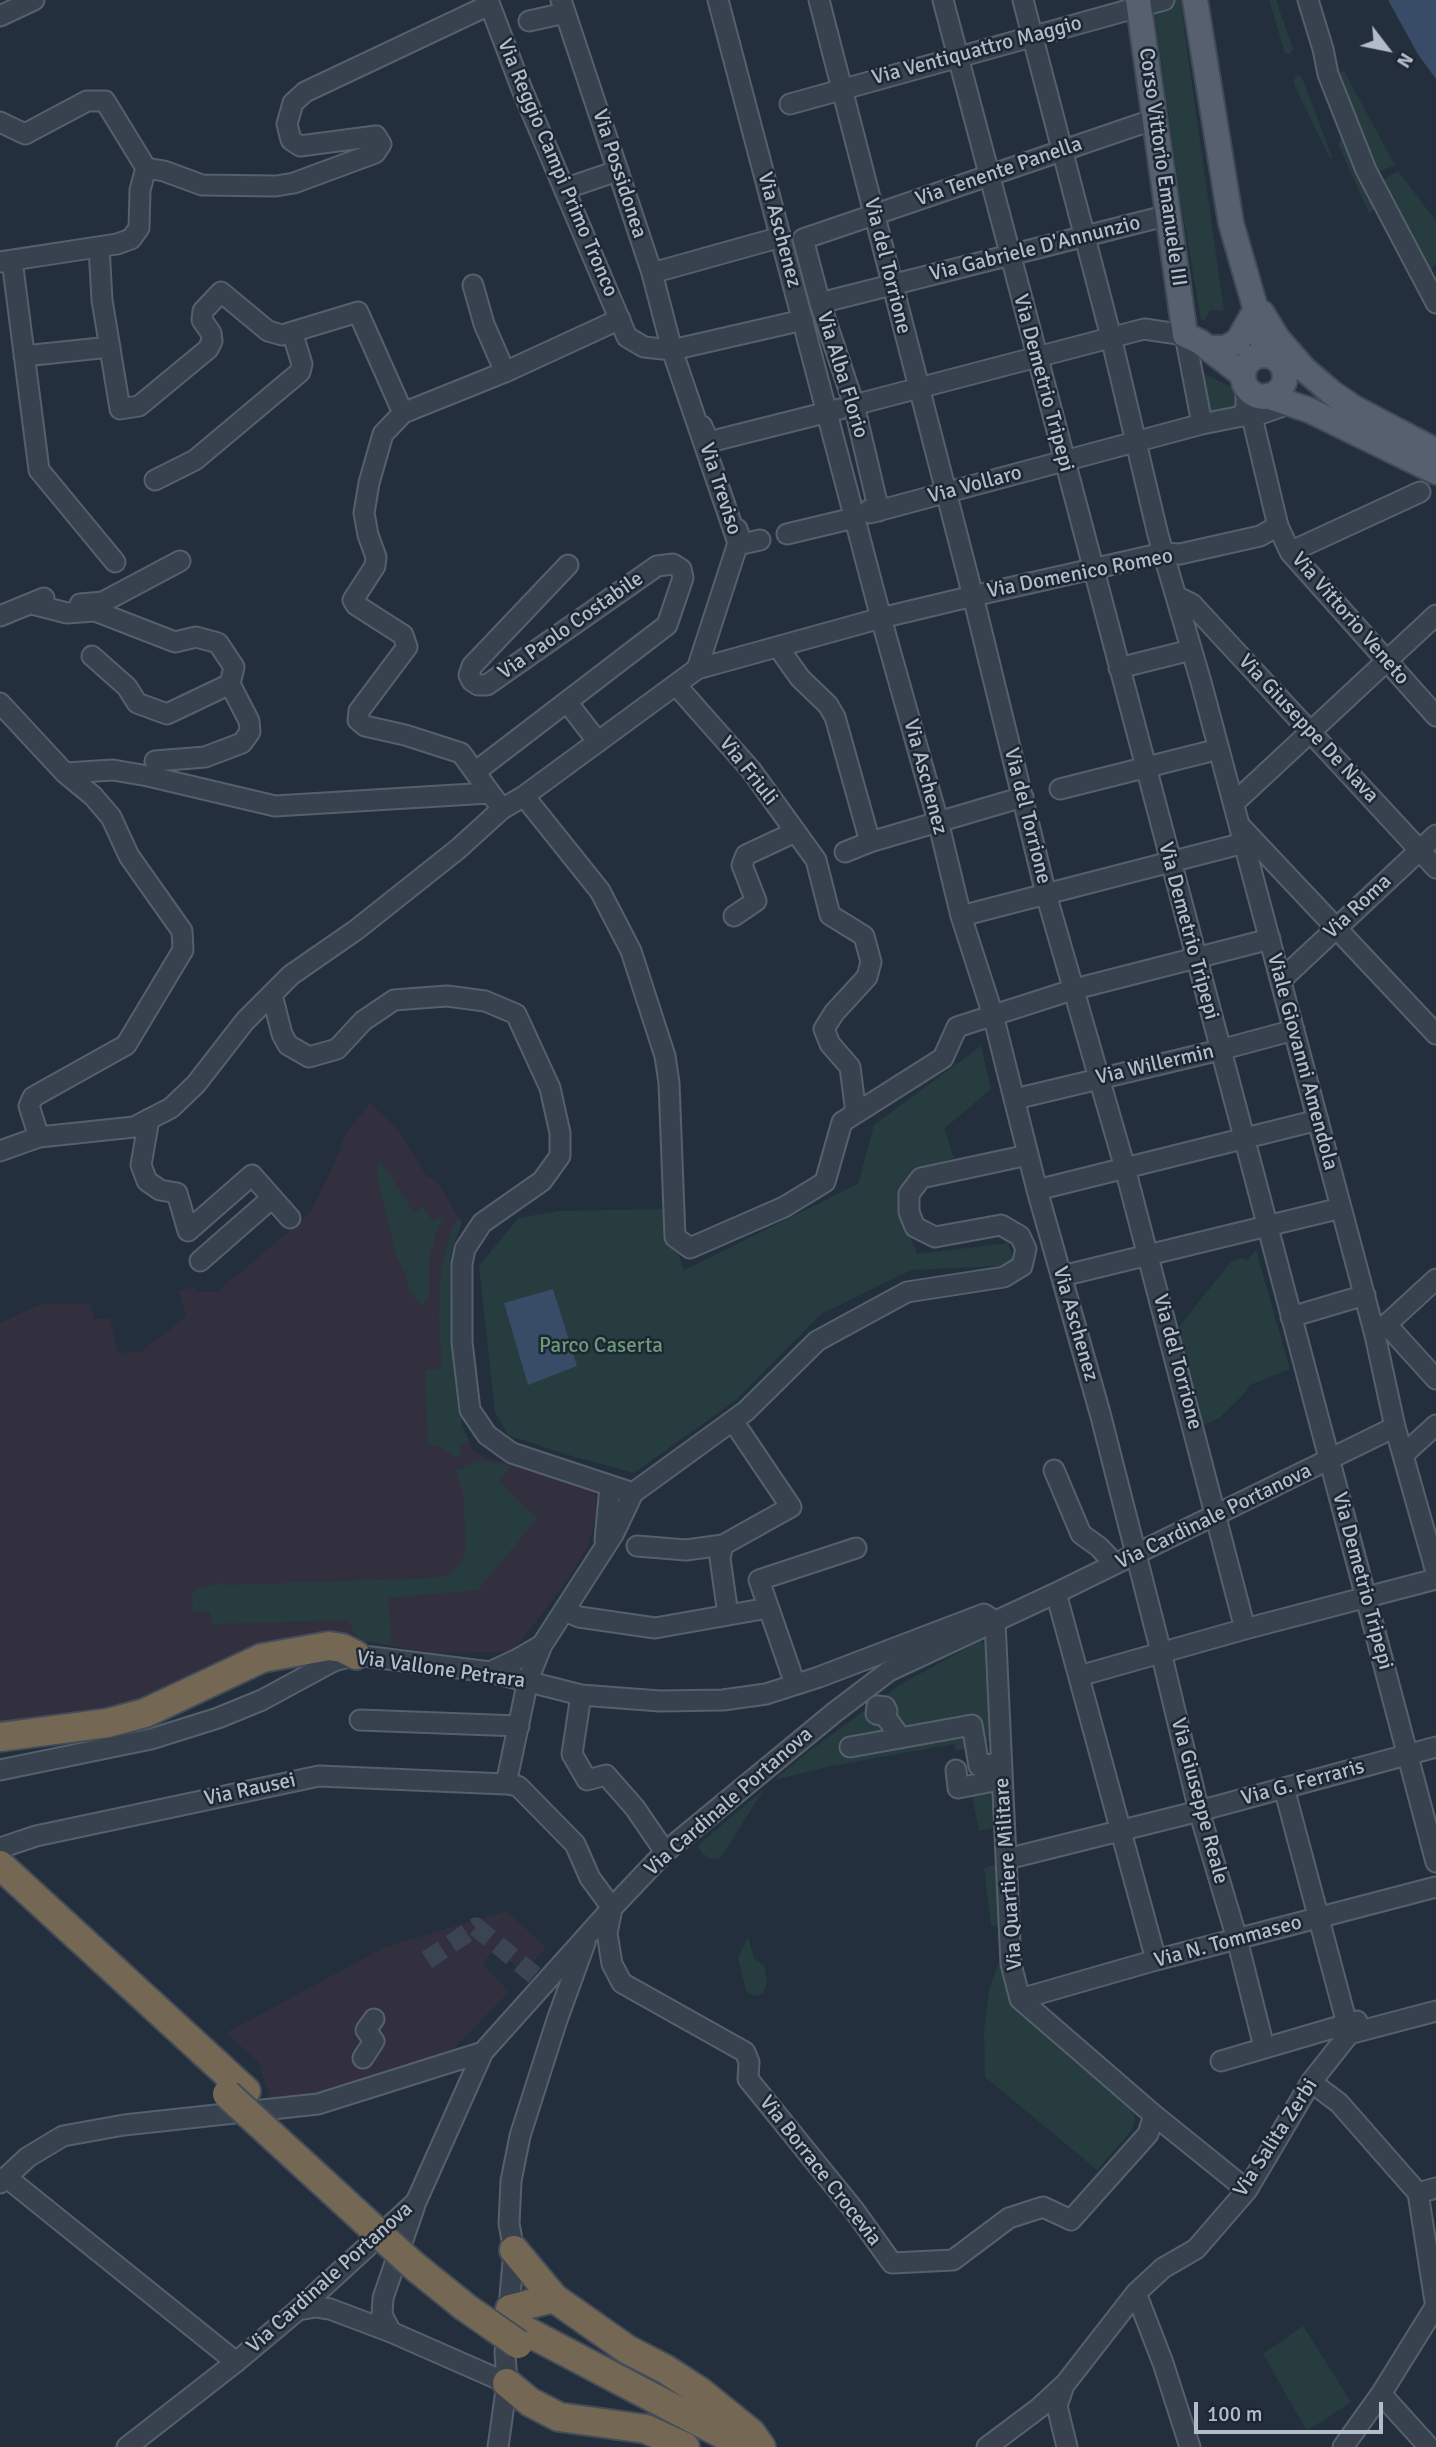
<!DOCTYPE html>
<style>
body{margin:0}
#map{position:relative;width:1436px;height:2447px;overflow:hidden;background:#242f3e;font-family:Signika,sans-serif}
canvas{display:block}
.north{position:absolute;left:1352px;top:14px;width:70px;height:70px;-webkit-text-stroke:5px #1d2633;paint-order:stroke;rotate:122deg;font-size:19px;font-weight:700;line-height:28px;text-align:center;color:#b4bcc9}
.north::after{content:'';display:block;margin:auto;width:24px;height:32px;background:#b4bcc9;clip-path:polygon(50% 0,100% 100%,50% 72%,0 100%)}
.scale{position:absolute;left:1194px;top:2402px;width:189px;height:32px;box-sizing:border-box;border:4px solid #b4bcc9;border-top:0;padding-left:9px;font-size:21px;line-height:24px;white-space:nowrap;color:#b4bcc9;-webkit-text-stroke:5px #1d2633;paint-order:stroke}
</style>
<div id="map">
<canvas width="1436" height="2447"></canvas>
<div class="north">N</div>
<div class="scale">100 m</div>
</div>
<script>
const ctx = document.querySelector('canvas').getContext('2d');
ctx.lineJoin = 'round';
function fillPath(path, color) { ctx.fillStyle = color; ctx.fill(path, 'evenodd'); }
const toPath = rows => new Path2D(rows.map(r => 'M' + r).join(''));
function strokePath(path, color, width, dash) { ctx.strokeStyle = color; ctx.lineWidth = width; ctx.lineCap = dash ? 'butt' : 'round'; ctx.setLineDash(dash || []); ctx.stroke(path); }
function label(font, color, halo, rows, align = 'center') {
  ctx.font = font + ' Signika,sans-serif'; ctx.lineWidth = 5; ctx.setLineDash([]); ctx.textBaseline = 'middle'; ctx.strokeStyle = halo; ctx.fillStyle = color; for (const [text, x, y, turn = 0] of rows) {
    ctx.save(); ctx.translate(x, y); ctx.rotate((+turn || 0) * Math.PI / 180); ctx.textAlign = isNaN(turn) ? turn : align; if (halo) ctx.strokeText(text, 0, 0); ctx.fillText(text, 0, 0); ctx.restore();
  }
}
const medical = toPath([
 [370,1103,399,1131,427,1177,435,1179,462,1222,451,1252,450,1278,456,1371,462,1426,473,1451,489,1459,534,1469,592,1489,596,1497,595,1519,588,1546,562,1587,513,1652,435,1653,323,1635,145,1707,0,1729,0,1323,41,1304,91,1304,94,1319,110,1318,117,1353,141,1352,187,1316,178,1291,195,1287,197,1292,217,1292,310,1213,336,1160,345,1135],
 [506,1911,546,1947,524,1973,494,1948,483,1964,509,1992,443,2059,303,2102,270,2098,258,2061,226,2033,385,1947]
]);
const green = toPath([
 [1153,0,1180,0,1224,311,1210,310,1205,320,1201,320,1180,196],
 [1269,0,1276,0,1293,49,1290,54,1285,53],
 [1344,71,1395,165,1374,174,1333,76],
 [1297,75,1302,78,1332,156,1330,159,1293,82],
 [1345,133,1356,172,1362,184,1366,183,1377,204,1370,215,1338,144],
 [1398,171,1436,221,1436,264,1429,271,1378,183],
 [1204,374,1236,389,1239,409,1210,413],
 [981,1046,991,1089,944,1129,954,1158,914,1171,897,1202,917,1254,1008,1243,1013,1259,999,1266,911,1270,821,1314,735,1401,634,1473,561,1453,508,1435,495,1412,479,1266,518,1218,559,1211,663,1209,684,1270,858,1184,874,1125],
 [381,1162,414,1213,423,1206,433,1222,446,1215,438,1227,429,1258,429,1299,421,1306,409,1291,406,1275,397,1258,377,1175,376,1168],
 [458,1219,462,1222,451,1252,450,1278,456,1371,462,1426,469,1440,466,1444,459,1444,460,1457,454,1457,442,1447,428,1444,425,1371,442,1369,439,1315,441,1270,452,1228],
 [1256,1250,1290,1369,1250,1385,1243,1395,1219,1418,1200,1427,1174,1333,1231,1262,1239,1258,1248,1260],
 [483,1461,511,1466,499,1482,537,1518,478,1590,388,1598,392,1645,358,1640,348,1620,212,1624,210,1611,193,1612,192,1595,196,1589,225,1582,227,1585,435,1578,447,1576,456,1568,463,1558,466,1544,463,1491,455,1469,464,1469,465,1466],
 [980,1641,987,1645,993,1741,956,1751,954,1744,832,1766,774,1780,809,1751,901,1684],
 [994,1785,997,1827,979,1831,971,1790],
 [764,1789,722,1856,716,1859,709,1858,702,1853,698,1846,703,1841],
 [998,1864,1001,1925,991,1926,984,1868],
 [748,1937,754,1959,764,1965,767,1982,763,1994,754,1996,746,1991,738,1958],
 [998,1965,1007,1965,1014,2007,1133,2112,1135,2120,1132,2130,1097,2170,985,2077,984,2030,989,1990],
 [1303,2326,1351,2402,1307,2431,1263,2354]
]);
const water = toPath([
 [1388,0,1436,0,1436,79,1419,56],
 [553,1289,577,1366,528,1385,504,1303]
]);
const minorTunnel = toPath([
 [427,1960,476,1927,545,1984]
]);
const minor = toPath([
 [488,0,521,87,627,337,644,347,672,350,803,320],
 [561,0,652,273,672,350,738,543,697,669],
 [718,0,881,618,938,821,961,916,993,1015,1037,1190,1100,1413,1161,1652,1199,1811,1237,1939,1264,2047],
 [819,0,973,596,1046,894,1125,1168,1245,1629],
 [943,0,1436,1862],
 [1023,0,1111,337,1158,535,1201,682,1375,1335,1395,1427,1436,1572],
 [1308,0,1323,49,1328,74,1366,170,1436,303],
 [0,16,34,0],
 [529,21,565,13],
 [790,104,1164,0],
 [0,122,25,134,87,101,105,101,146,168,140,190,139,228,131,239,117,244,0,262],
 [146,168,164,171,202,185,276,186,294,183,375,153,381,144,376,136,300,146,291,140,287,124,293,103,305,92,489,5],
 [564,189,617,171],
 [99,247,102,300,120,409,139,406,208,349,212,341,211,333,202,320,203,311,221,292,268,331,282,335,358,312,403,413],
 [12,260,39,470,115,562],
 [652,273,781,237],
 [473,285,484,324,505,372],
 [820,303,1169,215],
 [24,356,110,347],
 [854,405,1144,329,1185,335,1202,424],
 [1258,409,1252,417,1278,526,1290,552,1436,716],
 [1242,416,1246,407,1246,387],
 [702,426,709,442,840,409],
 [155,480,195,460,300,372,302,364,292,332],
 [869,510,870,513,1202,424,1242,416,1252,417,1289,404],
 [879,511,854,405,820,303,803,239,1155,119],
 [737,529,742,544,760,540],
 [787,534,854,518],
 [1290,552,1420,492],
 [1176,596,1192,604,1436,868],
 [32,604,67,613,95,611,175,642,196,637,218,643,234,667,230,684,167,714,137,703,127,687,92,656],
 [80,604,103,602,180,561],
 [0,616,44,598],
 [778,647,800,678,828,705,835,717,870,842],
 [1119,668,1191,650],
 [676,685,751,770,816,860,830,915,864,936,871,962,867,977,834,1013,824,1029,830,1044,850,1067,856,1113],
 [567,702,598,742],
 [0,703,65,773,93,796,111,817,129,856,182,931,183,950,126,1045,33,1097,29,1106,39,1137],
 [155,761,205,757,242,743,250,732,249,721,230,684],
 [475,772,667,625,683,578,681,569,673,564,657,566,487,685,478,685,472,681,469,675,472,666,568,565],
 [65,773,113,770,148,776,275,806,489,793],
 [1060,789,1219,749],
 [524,796,600,891,631,951,665,1056,669,1083,675,1237,690,1248,784,1207,825,1182,842,1122,943,1058,957,1027,1075,989,1270,939],
 [1234,803,1436,615],
 [502,809,461,753,405,735,365,726,358,720,359,711,407,647,403,635,356,605,353,600,375,566,376,557,368,535,364,513,369,483,383,434,403,413,505,372,620,319],
 [1242,828,1436,1034],
 [845,852,870,842,1023,797],
 [734,916,756,901,742,865,746,855,795,832],
 [961,916,1244,843],
 [1281,980,1436,835],
 [272,995,282,1034,288,1045,309,1057,337,1049,363,1021,394,1000,447,996,485,1001,516,1014,550,1088,560,1133,560,1156,542,1181,482,1223,465,1249,462,1264,462,1342,470,1410,487,1435,512,1453,633,1493],
 [1015,1099,1220,1050,1294,1030],
 [149,1119,141,1165,147,1181,160,1190,177,1193,188,1231,252,1175,290,1218],
 [0,1151,39,1137,134,1127,171,1108,196,1084,245,1021,291,975,356,930,458,849,502,809,524,796,697,669,881,618,973,596,1163,553,1180,554,1260,536,1278,526],
 [1037,1190,1318,1120],
 [200,1261,272,1198],
 [1062,1276,1341,1208],
 [1291,1317,1365,1295],
 [1387,1325,1436,1379],
 [1375,1335,1436,1279],
 [1403,1455,1436,1425],
 [1054,1470,1081,1534,1099,1547,1115,1564],
 [605,1540,610,1486],
 [637,1546,686,1550,723,1545],
 [1056,1593,1156,1960],
 [566,1611,579,1617,655,1628,768,1608],
 [728,1615,720,1558,723,1545,791,1507,733,1421],
 [490,1672,516,1660,542,1645],
 [1079,1676,1245,1629,1436,1579],
 [795,1684,759,1580,856,1548],
 [581,1695,572,1754,587,1780,606,1775,635,1808,665,1852],
 [885,1716,876,1714,877,1706,885,1707,887,1711,885,1716,901,1738],
 [360,1720,519,1726],
 [850,1747,972,1725,979,1766,993,1764],
 [0,1770,151,1739,218,1718,262,1700,334,1661,356,1655,490,1672,581,1695,660,1701,723,1700,766,1694,819,1677,984,1614,995,1621,1011,1964,1020,1999,1154,2115,1247,2190],
 [956,1770,958,1788,994,1781],
 [1284,1788,1347,2024],
 [0,1848,36,1836,319,1776,506,1784],
 [1007,1859,1199,1811,1436,1747],
 [612,1908,590,1878,575,1844,518,1786,506,1784,528,1680,542,1645,614,1533,633,1493,746,1411,817,1341,907,1292,1004,1277,1022,1266,1026,1249,1020,1236,1001,1225,935,1237,915,1227,909,1212,909,1194,921,1178,1028,1155],
 [612,1909,607,1933,612,1964,622,1983,745,2052,749,2062,748,2079,854,2210,892,2263,953,2260,1009,2218,1043,2207,1071,2220,1148,2134,1154,2115],
 [1020,1999,1156,1960,1436,1887],
 [363,2058,374,2041,366,2030,374,2019],
 [1221,2061,1357,2021],
 [1311,2082,1339,2103,1418,2193,1436,2308],
 [6,2177,236,2362],
 [0,2183,28,2157,63,2136,124,2125,318,2104,483,2052],
 [1418,2193,1436,2188],
 [1136,2293,1163,2363,1190,2447],
 [298,2310,316,2307,330,2309,391,2332,507,2383],
 [391,2332,382,2315,383,2298,415,2205],
 [1064,2385,1057,2406,1067,2447],
 [1381,2394,1429,2447],
 [127,2447,236,2362,298,2310,416,2202,483,2052,612,1908,665,1852,835,1712,889,1671,1056,1593,1395,1427],
 [498,2447,507,2383,505,2353,514,2250,509,2224,511,2181,520,2136,557,2020,585,1943],
 [987,2447,1039,2408,1065,2384,1136,2293,1163,2268,1196,2249,1247,2190,1311,2082,1349,2034,1436,2011],
 [1343,2447,1381,2394,1435,2307]
]);
const major = toPath([
 [1138,0,1185,335,1200,342,1243,375],
 [1195,0,1231,223,1260,324,1265,355],
 [1262,313,1278,339,1304,369,1332,393,1354,408,1436,451],
 [1209,348,1225,348,1238,341,1255,311],
 '1243 376a21 21 0 1 1 42 0a21 21 0 1 1-42 0Z',
 [1267,396,1309,410,1436,472]
]);
const highway = toPath([
 [0,1737,108,1723,145,1713,262,1658,329,1646,342,1648,356,1655],
 [0,1865,246,2091],
 [514,2250,554,2298,628,2350,665,2369,699,2391,751,2433,761,2447],
 [510,2309,554,2298],
 [526,2331,747,2447],
 [507,2383,530,2402,559,2417,646,2429,685,2447]
]);
const highwayBridge = toPath([
 [227,2094,413,2265,465,2307,518,2344]
]);
const streetNames = [
 ["Via Ventiquattro Maggio",977,51,-15],
 ["Corso Vittorio Emanuele III",1162,167,82],
 ["Via Reggio Campi Primo Tronco",557,168,67],
 ["Via Tenente Panella",999,172,-19],
 ["Via Possidonea",619,174,72],
 ["Via Aschenez",779,230,75],
 ["Via Gabriele D'Annunzio",1035,249,-14],
 ["Via del Torrione",887,266,76],
 ["Via Alba Florio",842,375,73],
 ["Via Demetrio Tripepi",1043,383,75],
 ["Via Vollaro",975,485,-15],
 ["Via Treviso",720,489,72],
 ["Via Domenico Romeo",1080,574,-11],
 ["Via Vittorio Veneto",1350,619,49],
 ["Via Paolo Costabile",571,626,-35],
 ["Via Giuseppe De Nava",1308,729,47],
 ["Via Friuli",748,771,52],
 ["Via Aschenez",925,777,75],
 ["Via del Torrione",1027,816,76],
 ["Via Roma",1358,907,-43],
 ["Via Demetrio Tripepi",1188,931,75],
 ["Viale Giovanni Amendola",1302,1062,75],
 ["Via Willermin",1155,1065,-13],
 ["Via Aschenez",1075,1324,74],
 ["Via del Torrione",1177,1362,75],
 ["Via Cardinale Portanova",1214,1517,-26],
 ["Via Demetrio Tripepi",1362,1581,75],
 ["Via Vallone Petrara",441,1670,8],
 ["Via G. Ferraris",1303,1783,-15],
 ["Via Rausei",250,1790,-12],
 ["Via Giuseppe Reale",1199,1801,75],
 ["Via Cardinale Portanova",729,1802,-41],
 ["Via Quartiere Militare",1009,1874,-94],
 ["Via N. Tommaseo",1228,1942,-15],
 ["Via Salita Zerbi",1276,2138,-57],
 ["Via Borrace Crocevia",820,2171,52],
 ["Via Cardinale Portanova",330,2278,-42]
];
const parkNames = [
 ["Parco Caserta",601,1346]
];
fillPath(medical, '#32303f');
fillPath(green, '#263c3f');
fillPath(water, '#394c67');
strokePath(minorTunnel, '#3a4453', 19, [19, 10]);
strokePath(minor, '#565f6c', 23);
strokePath(major, '#414a57', 28);
strokePath(highway, '#434c59', 32);
strokePath(minor, '#38414e', 19);
strokePath(major, '#56606e', 24);
strokePath(highway, '#746855', 28);
strokePath(highwayBridge, '#434c59', 32, []);
strokePath(highwayBridge, '#746855', 28);
label('21px', '#b4bcc9', '#1d2633', streetNames);
label('21px', '#6b9a76', '#1d2633', parkNames);
</script>
